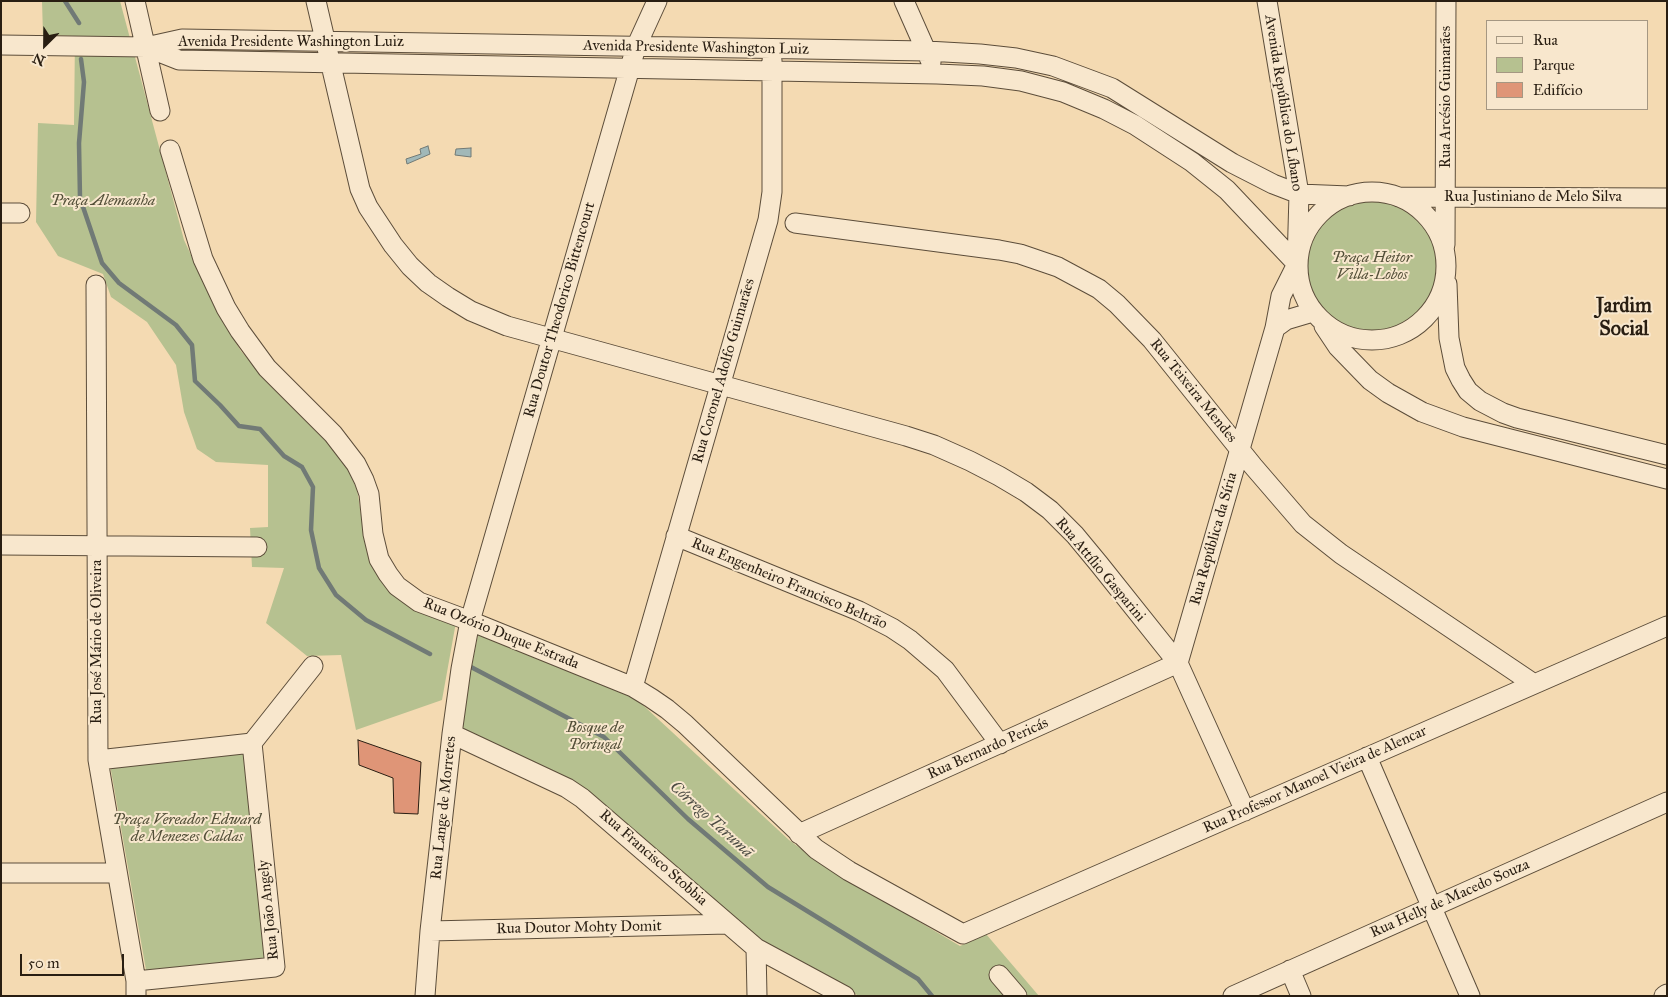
<!DOCTYPE html>
<meta charset="utf-8">
<style>
body{margin:0}
#map{position:relative;width:1668px;height:997px;overflow:hidden;background:#f4dab2;font-family:"IM FELL Great Primer",serif}
canvas{display:block}
.frame{position:absolute;inset:0;border:2px solid #291e12;pointer-events:none}
.legend{position:absolute;left:1486px;top:20px;width:162px;height:90px;box-sizing:border-box;background:#f8e7cd;border:1px solid #a59782;margin:0;padding:6px 9px;list-style:none;font-size:15px;color:#291e12}
.legend li{display:flex;align-items:center;gap:10px;height:25px}
.legend b{width:25px;border:1px solid #a59782}
.north{position:absolute;left:20px;top:20px;width:50px;height:50px;-webkit-text-stroke:4px #f8e7cd;paint-order:stroke;rotate:203deg;font-size:14px;font-weight:700;line-height:20px;text-align:center;color:#291e12}
.north::after{content:'';display:block;margin:auto;width:18px;height:22px;background:#291e12;clip-path:polygon(50% 0,100% 100%,50% 72%,0 100%)}
.scale{position:absolute;left:20px;top:954px;width:104px;height:22px;box-sizing:border-box;border:2px solid #291e12;border-top:0;padding-left:6px;font-size:15px;line-height:18px;white-space:nowrap;color:#291e12;-webkit-text-stroke:4px #f8e7cd;paint-order:stroke}
</style>
<div id="map">
<canvas width="1668" height="997"></canvas>
<div class="frame"></div>
<ul class="legend">
<li><b style="height:6px;background:#f8e7cd"></b>Rua</li>
<li><b style="height:14px;background:#b6c190"></b>Parque</li>
<li><b style="height:14px;background:#df9577"></b>Edifício</li>
</ul>
<div class="north">N</div>
<div class="scale">50 m</div>
</div>
<script>
const ctx = document.querySelector('canvas').getContext('2d');
ctx.lineJoin = 'round';
function fillPath(path, color) { ctx.fillStyle = color; ctx.fill(path, 'evenodd'); }
const toPath = rows => new Path2D(rows.map(r => 'M' + r).join(''));
function strokePath(path, color, width, dash) { ctx.strokeStyle = color; ctx.lineWidth = width; ctx.lineCap = dash ? 'butt' : 'round'; ctx.setLineDash(dash || []); ctx.stroke(path); }
function label(font, color, halo, rows, align = 'center') {
  ctx.font = font + ' "IM FELL Great Primer",serif'; ctx.lineWidth = 4; ctx.setLineDash([]); ctx.textBaseline = 'middle'; ctx.strokeStyle = halo; ctx.fillStyle = color; for (const [text, x, y, turn = 0] of rows) {
    ctx.save(); ctx.translate(x, y); ctx.rotate((+turn || 0) * Math.PI / 180); ctx.textAlign = isNaN(turn) ? turn : align; if (halo) ctx.strokeText(text, 0, 0); ctx.fillText(text, 0, 0); ctx.restore();
  }
}
const green = toPath([
 [42,1,120,1,184,240,220,317,241,351,265,379,333,446,346,466,357,489,367,552,378,573,456,622,442,700,356,730,341,655,307,656,266,623,284,568,252,567,250,528,268,527,268,465,216,462,197,449,184,412,176,365,147,322,111,297,103,274,58,256,36,222,38,123,74,125,75,36,43,35],
 '1305 266a67 67 0 1 1 134 0a67 67 0 1 1-134 0Z',
 [479,630,632,695,789,840,822,864,960,946,986,934,1039,996,859,996,754,939,578,786,459,729],
 [244,752,268,958,146,970,110,765]
]);
const water = toPath([
 [428,146,430,154,407,164,406,159,421,154,420,149,428,146],
 [471,148,471,157,455,155,456,149,471,148]
]);
const stream = toPath([
 [65,1,79,23],
 [81,59,84,82,79,143,80,198,102,263,119,283,176,325,192,345,195,381,220,405,239,426,260,429,284,456,302,467,313,487,311,530,319,568,336,595,366,620,430,654],
 [471,667,604,737,688,819,768,887,918,979,932,996]
]);
const building = toPath([
 [358,740,421,762,418,814,394,813,393,778,359,765,358,740]
]);
const minor = toPath([
 [135,1,160,111],
 [316,1,360,189,368,207,393,245,410,266,428,283,448,297,471,311,507,326,906,436,934,445,970,461,999,476,1026,492,1050,510,1075,535,1099,564,1178,663,1245,811],
 [904,1,931,62],
 [1,45,146,47,182,39,927,51,980,54,1016,58,1053,66,1112,88,1232,163,1273,184,1299,194,1349,196],
 [146,47,179,60,937,74,983,76,1021,81,1063,92,1104,109,1135,125,1192,162,1227,190,1297,264],
 [170,150,203,259,226,308,240,331,267,368,333,434,356,464,364,480,369,494,373,534,379,559,388,574,397,586,419,602,470,621,633,687,651,698,667,709,685,724,816,849,849,871,963,934,1667,626],
 '1298 266a74 74 0 1 1 148 0a74 74 0 1 1-148 0Z',
 [1399,197,1667,198],
 [1,213,20,213],
 [795,223,999,250,1020,254,1058,267,1099,289,1117,304,1152,340,1253,466,1303,524,1341,554,1534,684],
 [1445,245,1446,1],
 [1447,284,1449,338,1455,368,1461,380,1468,391,1480,401,1503,413,1517,418,1667,455],
 [96,285,98,760,136,981,136,996],
 [1324,326,1338,347,1370,380,1388,393,1422,412,1463,427,1667,479],
 [1275,328,1286,320,1313,312],
 [676,536,859,611,892,628,910,640,945,670,1000,744],
 [1,545,257,547],
 [633,687,768,220,772,192,772,60],
 [452,734,567,788,582,798,756,948,845,996],
 [1367,757,1470,996],
 [98,760,252,743,313,666],
 [799,834,1178,663,1275,328,1281,296,1297,264,1299,194,1267,1],
 [1,873,117,873],
 [430,931,728,924],
 [756,948,757,996],
 [1290,970,1301,996],
 [999,975,1017,996],
 [136,981,275,967,252,743],
 [425,996,430,931,452,734,461,669,470,621,636,47,657,1],
 [1233,996,1667,802],
 [1664,996,1667,994]
]);
const streetNames = [
 ["Avenida Presidente Washington Luiz",291,42],
 ["Avenida Presidente Washington Luiz",696,48,1],
 ["Rua Arcésio Guimarães",1446,97,-90],
 ["Avenida República do Líbano",1283,103,81],
 ["Rua Justiniano de Melo Silva",1533,197],
 ["Rua Doutor Theodorico Bittencourt",560,310,-74],
 ["Rua Coronel Adolfo Guimarães",724,371,-74],
 ["Rua Teixeira Mendes",1193,391,51],
 ["Rua República da Síria",1214,539,-74],
 ["Rua Attílio Gasparini",1100,570,50],
 ["Rua Engenheiro Francisco Beltrão",789,584,23],
 ["Rua Ozório Duque Estrada",501,634,22],
 ["Rua José Mário de Oliveira",97,642,-90],
 ["Rua Bernardo Pericás",988,749,-24],
 ["Rua Professor Manoel Vieira de Alencar",1315,780,-24],
 ["Rua Lange de Morretes",444,808,-84],
 ["Rua Francisco Stobbia",653,858,41],
 ["Rua Helly de Macedo Souza",1450,899,-24],
 ["Rua João Angely",269,910,-96],
 ["Rua Doutor Mohty Domit",579,928,-1]
];
const parkNames = [
 ["Praça Alemanha",103,201],
 ["Praça Heitor",1372,258],
 ["Villa-Lobos",1372,275],
 ["Bosque de",595,728],
 ["Portugal",595,745],
 ["Praça Vereador Edward",187,820],
 ["de Menezes Caldas",187,837]
];
const waterNames = [
 ["Córrego Tarumã",711,820,42]
];
const districtNames = [
 ["Jardim",1624,307],
 ["Social",1624,330]
];
fillPath(green, '#b6c190');
fillPath(water, '#a1b8b8');
strokePath(water, '#717a76', 1);
strokePath(stream, '#717a76', 4.5);
fillPath(building, '#df9577');
strokePath(building, '#291e12', 1);
strokePath(minor, '#5c4d3a', 21);
strokePath(minor, '#f8e7cd', 19);
label('15px', '#291e12', '#f8e7cd', streetNames);
label('italic 15px', '#534f38', '#f8e7cd', parkNames);
label('italic 16px', '#4d4c44', '#f8e7cd', waterNames);
label('bold 20px', '#291e12', '#f8e7cd', districtNames);
</script>
